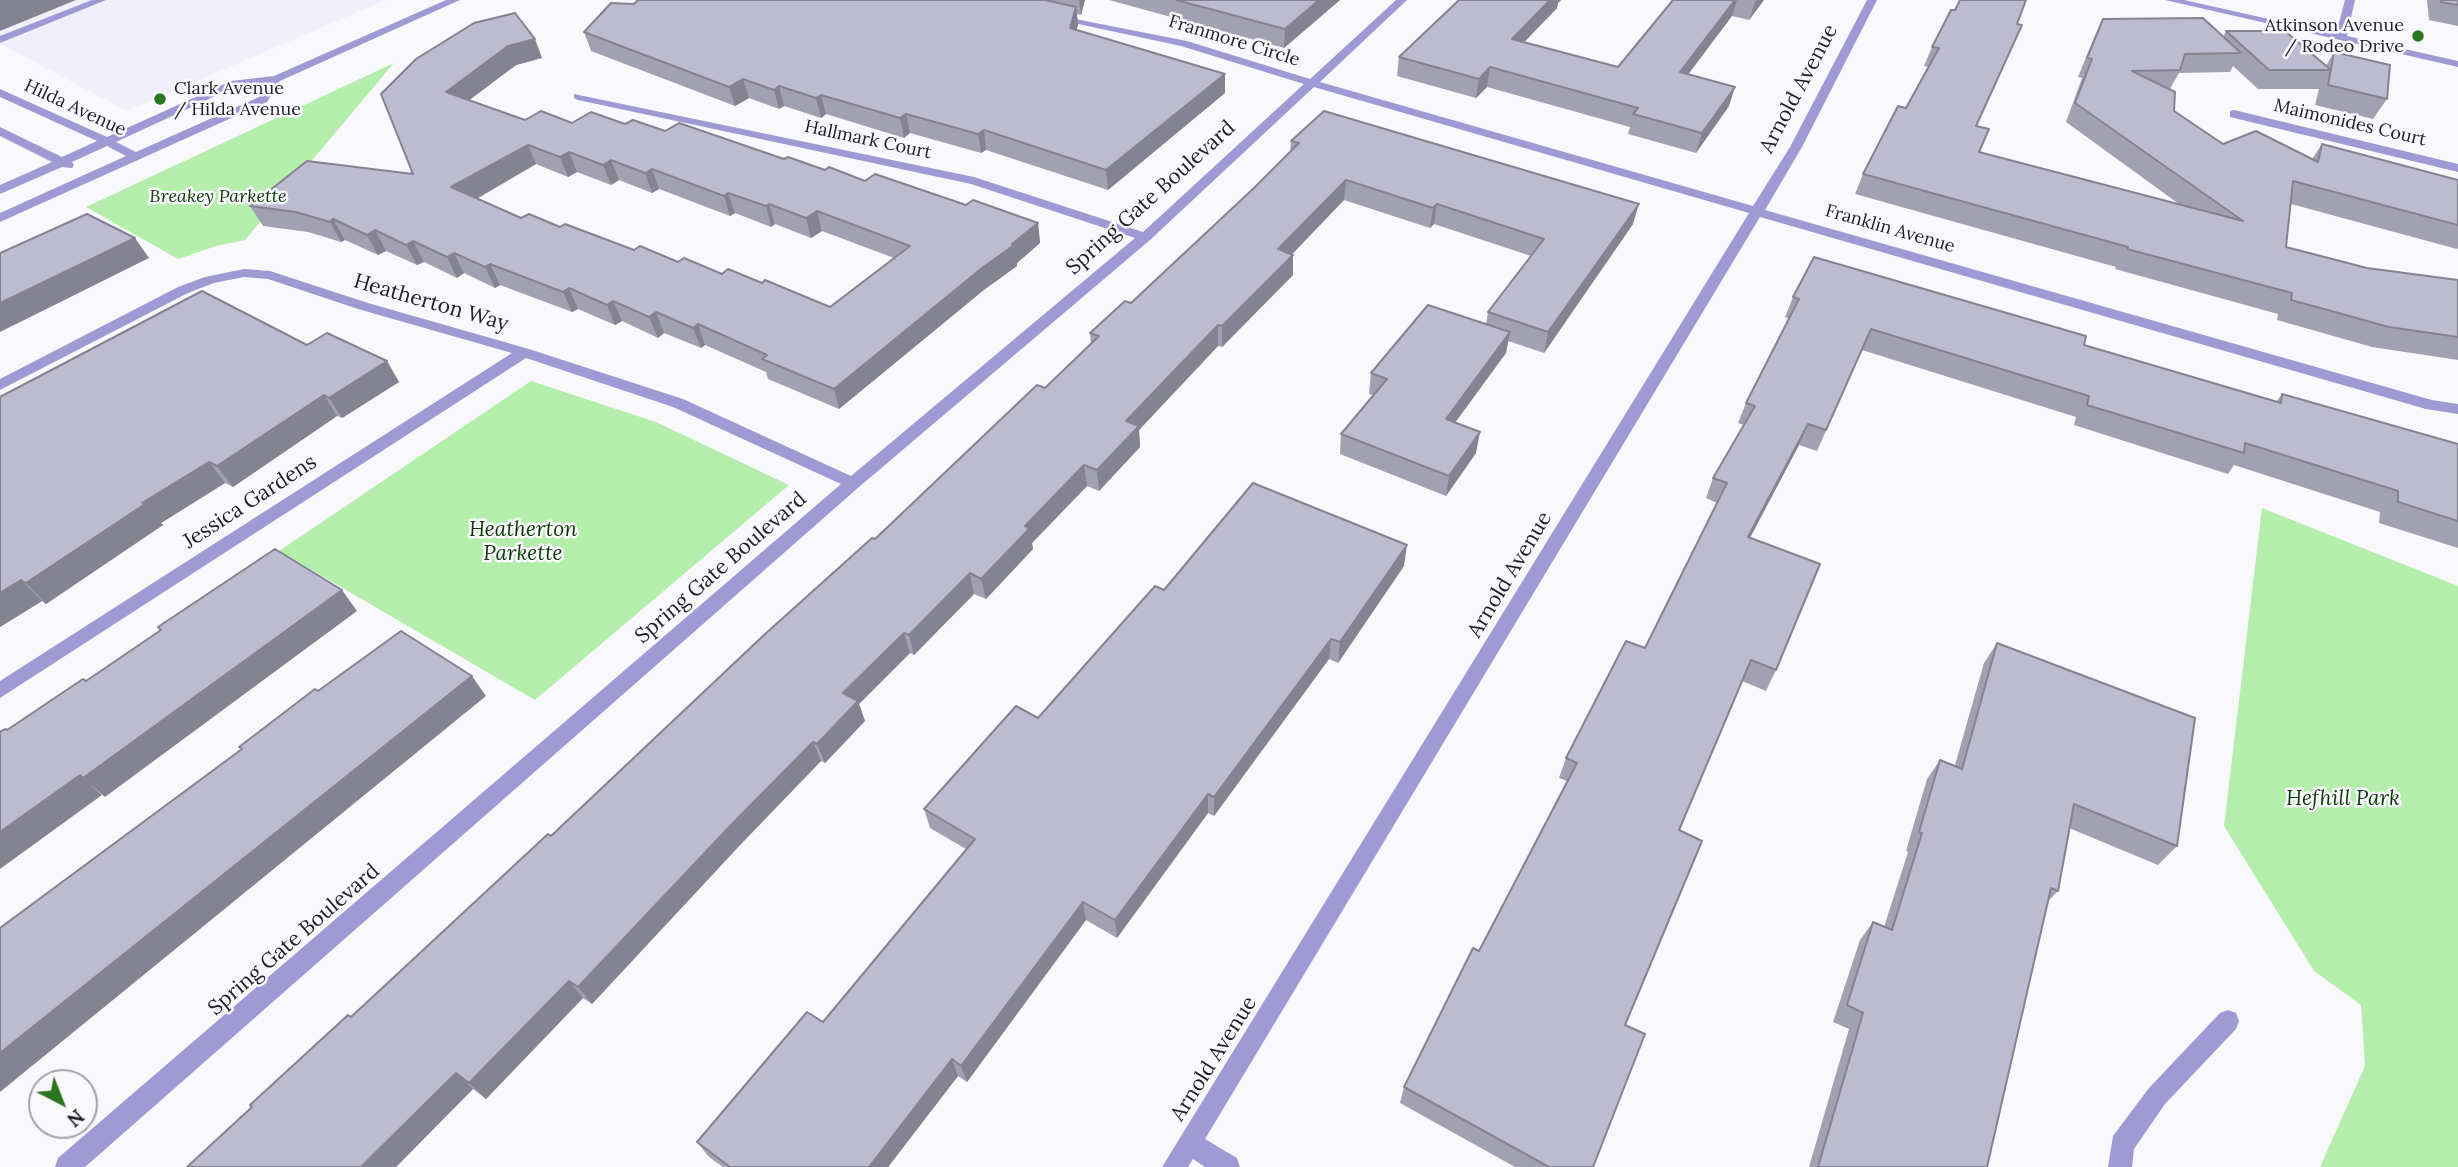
<!DOCTYPE html>
<style>
body{margin:0}
#map{position:relative;width:2458px;height:1167px;overflow:hidden;background:#f9f9fd;font-family:Lora,serif}
canvas{display:block}
.north{position:absolute;left:28px;top:1069px;width:70px;height:70px;box-sizing:border-box;background:#f9f9fd;border:2px solid #a2a2a7;border-radius:50%;rotate:138deg;font-size:19px;font-weight:700;line-height:28px;text-align:center;color:#1f1f26}
.north::after{content:'';display:block;margin:auto;width:24px;height:32px;background:#2b771f;clip-path:polygon(50% 0,100% 100%,50% 72%,0 100%)}
</style>
<div id="map">
<canvas width="2458" height="1167"></canvas>
<div class="north">N</div>
</div>
<script>
const ctx = document.querySelector('canvas').getContext('2d');
ctx.lineJoin = 'round';
function fillPath(path, color) { ctx.fillStyle = color; ctx.fill(path, 'evenodd'); }
const toPath = rows => new Path2D(rows.map(r => 'M' + r).join(''));
function strokePath(path, color, width, dash) { ctx.strokeStyle = color; ctx.lineWidth = width; ctx.lineCap = dash ? 'butt' : 'round'; ctx.setLineDash(dash || []); ctx.stroke(path); }
function label(font, color, halo, rows, align = 'center') {
  ctx.font = font + ' Lora,serif'; ctx.lineWidth = 5; ctx.setLineDash([]); ctx.textBaseline = 'middle'; ctx.strokeStyle = halo; ctx.fillStyle = color; for (const [text, x, y, turn = 0] of rows) {
    ctx.save(); ctx.translate(x, y); ctx.rotate((+turn || 0) * Math.PI / 180); ctx.textAlign = isNaN(turn) ? turn : align; if (halo) ctx.strokeText(text, 0, 0); ctx.fillText(text, 0, 0); ctx.restore();
  }
}
const built = toPath([
 [0,0,386,0,127,111,0,44]
]);
const green = toPath([
 [394,63,245,240,216,246,178,259,86,207],
 [531,381,656,422,789,485,535,700,279,551],
 [2262,508,2458,586,2458,1167,2320,1167,2365,1066,2361,1005,2314,971,2224,826]
]);
const minor = toPath([
 [92,0,106,0,0,43,0,36,92,0],
 [446,0,460,0,280,81,267,102,0,222,0,213,126,156,107,146,72,162,74,165,72,168,62,167,0,194,0,185,52,162,0,136,0,127,62,157,97,141,0,97,0,89,107,137,231,81,274,76,446,0],
 [267,83,259,97,136,152,116,142,237,86,267,83],
 [1396,0,1407,0,1320,82,1753,206,1790,147,1867,0,1877,0,1802,147,1765,210,2432,400,2458,404,2458,414,2426,409,1760,217,1205,1139,1237,1158,1240,1167,1205,1167,1193,1159,1188,1167,1162,1167,1749,213,1314,87,1150,240,859,487,85,1167,55,1167,58,1158,841,484,673,407,526,358,0,698,0,681,512,353,358,309,268,279,244,277,214,283,188,293,0,390,0,379,178,287,205,277,244,269,270,271,368,303,529,349,683,399,851,476,1135,238,971,184,578,100,574,98,574,94,974,177,1143,232,1304,84,1181,46,1050,18,1050,14,1187,41,1310,79,1396,0],
 [2165,0,2184,0,2336,34,2345,0,2355,0,2347,36,2458,61,2458,67,2165,0],
 [2234,110,2458,164,2458,172,2230,117,2230,111,2234,110],
 [2228,1010,2236,1013,2239,1021,2236,1029,2165,1104,2134,1149,2132,1167,2108,1167,2113,1136,2149,1088,2220,1013,2228,1010]
]);
const wall = toPath([
 [638,0,1085,0,1081,15,1077,14,1078,25,1076,30,1225,93,1108,190,986,150,981,153,910,133,904,138,826,114,821,118,784,106,779,109,749,98,735,106,591,51,584,32,634,4],
 [1109,0,1340,0,1284,48],
 [1459,0,1561,0,1558,3,1557,8,1524,42,1618,67,1673,0,1764,0,1749,20,1732,16,1688,74,1729,106,1696,153,1628,134,1630,127,1487,87,1476,98,1397,76,1399,57],
 [2427,0,2458,0,2458,26,2429,20],
 [1951,10,1976,126,1979,152,2179,204,2066,122,2082,78,2078,77,2094,38,2103,19,2223,37,2226,31,2326,66,2334,52,2387,99,2373,119,2315,105,2319,89,2258,89,2233,66,2230,72,2179,73,2170,89,2174,111,2223,144,2312,159,2322,144,2458,180,2458,248,2457,249,2291,204,2286,247,2367,268,2458,280,2458,360,2372,347,2277,320,2278,314,2115,269,2116,267,1855,194,1863,174,1906,108,1929,67,1924,66,1932,47],
 [542,58,516,65,469,100,525,120,572,123,625,124,665,131,784,159,865,181,966,205,1038,223,1040,243,1017,263,1017,266,985,289,839,409,768,379,766,372,705,345,701,348,664,333,658,338,622,321,615,325,578,309,572,312,500,285,495,288,464,273,457,278,424,262,417,265,386,251,378,255,345,240,341,242,308,232,263,226,250,206,413,174,381,94],
 [536,164,568,177,577,172,611,185,619,180,652,193,659,189,730,216,735,213,771,227,775,224,811,238,822,231,894,258,830,307,762,283,722,274,634,250,560,227,521,218,477,199],
 [1291,141,1633,224,1544,353,1508,341,1506,353,1455,423,1476,453,1446,496,1340,454,1341,434,1373,395,1369,394,1371,373,1486,324,1488,312,1531,256,1434,224,1430,228,1344,200,1292,254,1293,275,1222,347,1218,346,1139,430,1140,447,1099,491,1087,486,1032,543,1033,549,986,599,974,594,914,655,910,653,859,704,865,721,825,763,821,761,741,844,592,1004,583,998,486,1099,473,1089,396,1167,187,1167,551,836,875,539,1045,388,1091,344,1090,333,1131,303,1254,188,1290,152],
 [1793,297,2084,345,2276,402,2282,394,2458,444,2458,548,2379,523,2380,512,2234,465,2228,474,2074,425,2076,417,1862,350,1817,451,1799,445,1750,538,1776,670,1766,691,1742,681,1679,830,1625,1025,1593,1167,1515,1167,1400,1103,1404,1087,1479,951,1567,781,1559,778,1566,758,1645,648,1717,503,1706,498,1713,478,1744,425,1738,423,1746,403,1789,319,1785,317],
 [307,345,387,361,399,382,342,418,337,416,233,487,225,483,161,523,163,525,46,604,42,601,0,627,0,397],
 [1404,566,1338,663,1329,659,1214,816,1208,813,1117,938,1086,920,967,1082,958,1076,888,1167,723,1167,709,1157,697,1142,823,1022,966,849,930,828,924,809,1038,718,1164,590],
 [1997,643,2177,846,2158,865,2069,828,2058,891,2048,901,1987,1167,1809,1167,1849,1029,1833,1022,1860,940,1873,922,1884,927,1908,852,1906,851,1927,779,1940,760,1955,765,1984,663]
]);
const shadedWall = toPath([
 [0,0,76,0,0,31],
 [1079,0,1085,0,1081,15],
 [1319,0,1340,0,1284,48,1285,29],
 [1550,0,1561,0,1558,3,1557,8,1509,58,1512,39],
 [1735,0,1737,0,1732,16,1675,92,1680,72],
 [1756,0,1764,0,1749,20,1755,2],
 [1076,7,1078,25,1072,47,1070,28],
 [535,39,542,58,516,65,455,111,446,92,508,46],
 [1490,67,1487,87,1476,98,1479,79],
 [1225,74,1225,93,1108,190,1106,170],
 [743,79,749,98,735,106,729,87],
 [779,86,784,106,779,109,774,90],
 [1735,87,1729,106,1696,153,1702,133],
 [821,95,826,114,821,118,816,98],
 [906,114,910,133,904,138,900,118],
 [984,130,986,150,981,153,978,134],
 [528,145,536,164,461,207,451,187],
 [569,152,577,172,568,177,560,157],
 [611,160,619,180,611,185,603,165],
 [652,169,659,189,652,193,645,173],
 [1346,180,1344,200,1277,270,1278,249],
 [728,193,735,213,730,216,724,196],
 [769,204,775,224,771,227,766,206],
 [1437,204,1434,224,1430,228,1433,208],
 [1639,204,1633,224,1544,353,1548,332],
 [817,211,822,231,811,238,806,218],
 [333,219,345,240,341,242,330,222],
 [1038,223,1040,243,1017,263,1017,266,985,289,839,409,834,389],
 [375,230,386,251,378,255,367,235],
 [135,238,149,258,0,332,0,303],
 [413,241,424,262,417,265,406,245],
 [454,253,464,273,457,278,447,257],
 [1293,255,1293,275,1222,347,1222,326],
 [490,264,500,285,495,288,485,267],
 [569,288,578,309,572,312,563,292],
 [613,301,622,321,615,325,607,305],
 [656,312,664,333,658,338,649,317],
 [698,324,705,345,701,348,693,328],
 [1218,325,1218,346,1139,430,1140,447,1099,491,1097,470,1126,421],
 [1510,332,1506,353,1442,440,1446,419],
 [387,361,399,382,342,418,329,398],
 [324,395,337,416,233,487,217,466],
 [1808,424,1799,445,1739,558,1748,537],
 [1480,432,1476,453,1446,496,1449,476],
 [209,462,225,483,161,523,163,525,46,604,26,583,142,503],
 [1084,465,1087,486,1032,543,1033,549,986,599,981,579,1025,526],
 [1407,545,1404,566,1338,663,1340,642],
 [970,573,974,594,914,655,909,635],
 [21,580,42,601,0,627,0,593],
 [342,590,357,611,105,797,83,778],
 [904,633,910,653,859,704,865,721,825,763,817,744,843,693],
 [1331,639,1329,659,1214,816,1214,797],
 [472,676,486,696,0,1092,0,1053],
 [813,742,821,761,741,844,592,1004,578,987,731,825],
 [80,775,102,795,0,869,0,832],
 [1208,794,1208,813,1117,938,1115,920],
 [1083,902,1086,920,967,1082,961,1066],
 [569,981,583,998,486,1099,469,1083],
 [952,1059,958,1076,888,1167,869,1167],
 [456,1073,473,1089,396,1167,361,1167]
]);
const building = toPath([
 [638,0,1045,0,1076,7,1070,28,1225,74,1106,170,984,130,978,134,906,114,900,118,821,95,816,98,779,86,774,90,743,79,729,87,584,32,611,3,634,4,638,0],
 [1176,0,1319,0,1285,29,1176,0],
 [1459,0,1550,0,1512,39,1618,67,1673,0,1735,0,1680,72,1735,87,1702,133,1633,114,1638,108,1490,67,1479,79,1399,57,1459,0],
 [1960,0,2026,0,2017,24,2022,25,1976,126,1989,129,1979,152,2243,221,2075,103,2092,59,2087,58,2103,19,2203,18,2241,53,2185,54,2180,70,2132,71,2175,92,2174,111,2223,144,2256,131,2318,162,2322,144,2458,180,2458,225,2293,181,2286,247,2367,268,2458,280,2458,337,2389,327,2291,300,2292,293,2127,249,2128,247,1863,174,1898,106,1906,108,1939,48,1932,47,1951,10,1955,10,1960,0],
 [2441,0,2458,0,2458,5,2441,2,2441,0],
 [515,13,535,39,508,46,446,92,525,120,541,111,572,123,591,112,625,124,633,120,665,131,679,123,784,159,788,157,825,170,829,167,865,181,875,174,966,205,973,200,1038,223,1012,244,1014,245,982,268,834,389,762,359,767,355,698,324,693,328,656,312,649,317,613,301,607,305,569,288,563,292,490,264,485,267,454,253,447,257,413,241,406,245,375,230,367,235,333,219,330,222,296,212,250,206,307,161,413,174,381,94,416,59,474,23,515,13],
 [528,145,560,157,569,152,603,165,611,160,645,173,652,169,724,196,728,193,766,206,769,204,806,218,817,211,910,246,830,307,765,280,762,283,728,269,722,274,684,258,678,262,640,246,634,250,565,224,560,227,529,214,521,218,451,187,528,145],
 [2226,31,2285,31,2331,70,2269,70,2226,31],
 [2334,52,2390,65,2387,99,2328,85,2334,52],
 [1324,111,1639,204,1548,332,1488,312,1544,239,1437,204,1433,208,1346,180,1278,249,1293,255,1222,326,1218,325,1126,421,1139,426,1097,470,1084,465,1025,526,1029,529,981,579,970,573,909,635,904,633,843,693,858,701,817,744,813,742,731,825,578,987,569,981,469,1083,456,1073,361,1167,187,1167,252,1107,250,1105,348,1015,351,1017,548,834,551,836,764,635,872,538,875,539,1037,385,1045,388,1099,336,1090,333,1125,301,1131,303,1254,188,1299,143,1291,141,1324,111],
 [87,214,135,238,0,303,0,253,87,214],
 [1814,257,2086,336,2084,345,2281,403,2282,394,2458,444,2458,521,2398,502,2398,491,2245,443,2244,453,2087,405,2089,396,1871,329,1826,430,1808,424,1748,537,1820,564,1776,670,1751,660,1679,830,1702,841,1625,1025,1645,1034,1593,1167,1549,1167,1404,1087,1473,948,1479,951,1577,763,1566,758,1626,641,1645,648,1727,483,1713,478,1755,406,1746,403,1799,299,1793,297,1814,257],
 [202,291,307,345,327,333,387,361,329,398,324,395,217,466,209,462,142,503,145,504,26,583,21,580,0,593,0,397,202,291],
 [1428,305,1510,332,1446,419,1480,432,1449,476,1341,434,1387,379,1371,373,1428,305],
 [1253,483,1407,545,1340,642,1331,639,1214,797,1208,794,1115,920,1083,902,961,1066,952,1059,869,1167,730,1167,697,1142,807,1012,823,1022,975,839,924,809,1016,706,1038,718,1155,586,1164,590,1253,483],
 [275,549,342,590,83,778,80,775,0,832,0,732,5,729,7,730,83,679,86,681,161,630,158,627,275,549],
 [401,631,472,676,0,1053,0,928,242,749,239,747,315,689,318,691,401,631],
 [1997,643,2195,718,2177,846,2074,804,2058,891,2051,888,1987,1167,1818,1167,1863,1013,1847,1005,1873,922,1892,930,1922,833,1919,832,1940,760,1962,769,1997,643]
]);
const markers = [
 [2418,36,7,"#2b771f"],
 [160,99,7,"#2b771f"]
];
const farPoinames = [
 ["Atkinson Avenue",2404,26],
 ["/ Rodeo Drive",2404,47],
 ["Clark Avenue",174,89,"left"],
 ["/ Hilda Avenue",174,110,"left"]
];
const farStreetnames = [
 ["Franmore Circle",1234,41,17],
 ["Hilda Avenue",75,108,25],
 ["Maimonides Court",2350,123,13],
 ["Hallmark Court",868,140,12],
 ["Franklin Avenue",1890,229,16]
];
const farParknames = [
 ["Breakey Parkette",218,197]
];
const streetNames = [
 ["Arnold Avenue",1799,89,-62],
 ["Spring Gate Boulevard",1151,198,-42],
 ["Heatherton Way",431,303,16],
 ["Jessica Gardens",250,502,-33],
 ["Spring Gate Boulevard",721,568,-41],
 ["Arnold Avenue",1510,575,-59],
 ["Spring Gate Boulevard",294,940,-41],
 ["Arnold Avenue",1214,1059,-58]
];
const parkNames = [
 ["Heatherton",523,530],
 ["Parkette",523,554],
 ["Hefhill Park",2343,799]
];
fillPath(built, '#f0effb');
fillPath(green, '#b5eeac');
fillPath(minor, '#9f9ad4');
fillPath(wall, '#a2a1b2');
fillPath(shadedWall, '#848391');
fillPath(building, '#bcbbcf');
strokePath(building, '#848391', 2);
for (const [x, y, r, color] of markers) { const dot = new Path2D(); dot.arc(x, y, r, 0, 2 * Math.PI); ctx.fillStyle = color; ctx.fill(dot); strokePath(dot, '#f9f9fd', 2.5); }
label('18px', '#1f1f26', '#f9f9fd', farPoinames, 'right');
label('18px', '#1f1f26', '#f9f9fd', farStreetnames);
label('italic 18px', '#0c3a05', '#f9f9fd', farParknames);
label('21px', '#1f1f26', '#f9f9fd', streetNames);
label('italic 21px', '#0c3a05', '#f9f9fd', parkNames);
</script>
